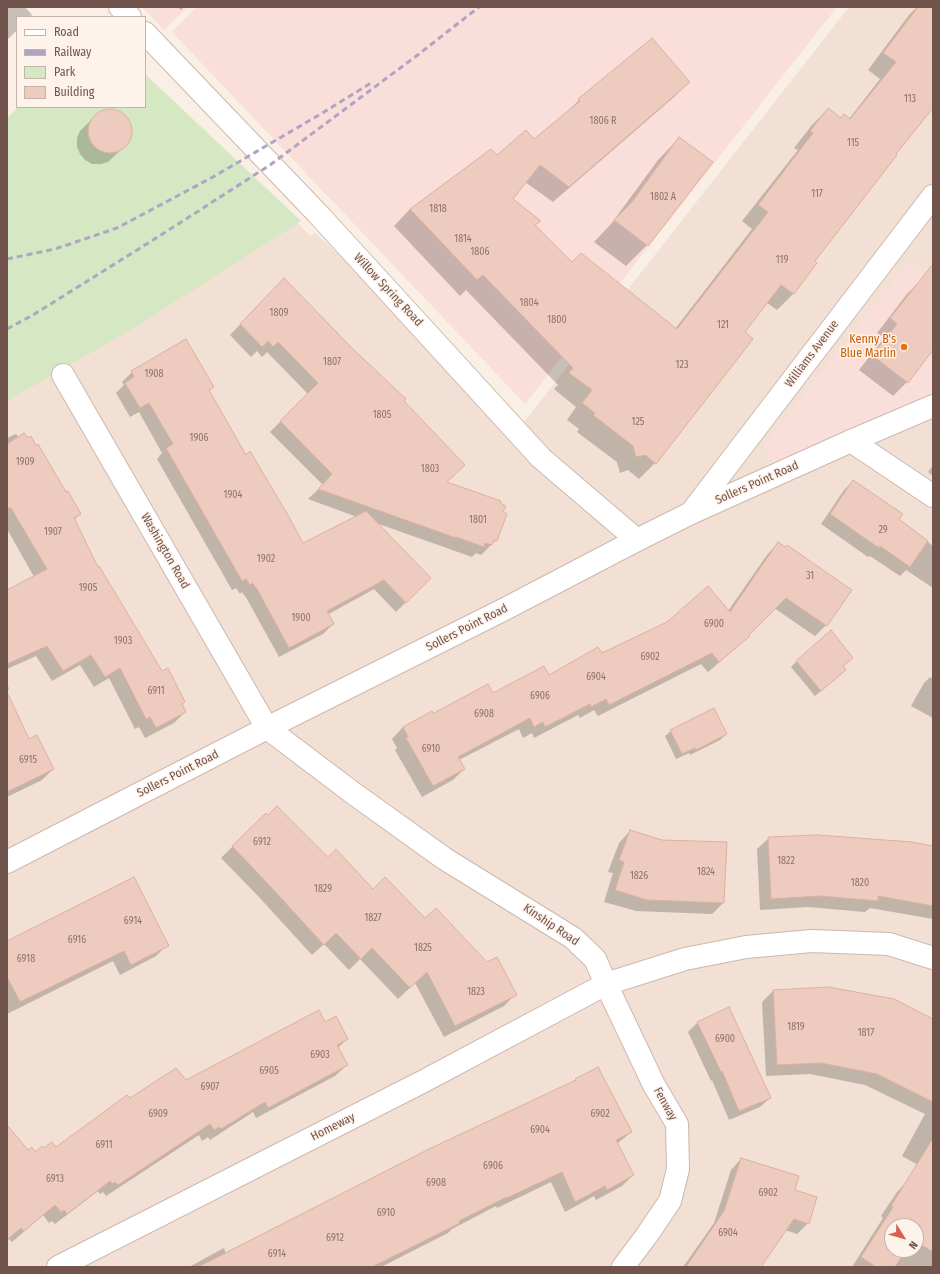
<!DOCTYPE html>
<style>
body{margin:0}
#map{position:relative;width:940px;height:1274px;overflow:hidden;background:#faefe4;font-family:"Fira Sans Condensed",sans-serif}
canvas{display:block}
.frame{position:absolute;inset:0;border:8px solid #71544c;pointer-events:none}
.legend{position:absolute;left:16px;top:16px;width:130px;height:92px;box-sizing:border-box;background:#fdf3ea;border:1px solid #c5b3ab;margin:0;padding:5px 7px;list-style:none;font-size:12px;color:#71544c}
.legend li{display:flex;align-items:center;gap:8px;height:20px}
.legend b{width:20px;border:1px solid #c5b3ab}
.north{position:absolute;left:884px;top:1218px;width:40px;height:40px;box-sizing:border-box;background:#fdf3ea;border:1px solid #c5b3ab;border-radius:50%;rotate:127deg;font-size:11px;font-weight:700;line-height:16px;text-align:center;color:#71544c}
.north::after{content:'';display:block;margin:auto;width:14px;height:18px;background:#db5f52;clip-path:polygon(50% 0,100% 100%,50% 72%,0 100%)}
</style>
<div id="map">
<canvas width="940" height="1274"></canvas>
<div class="frame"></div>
<ul class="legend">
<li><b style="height:5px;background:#fff"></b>Road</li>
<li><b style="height:5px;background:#b0a4c3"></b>Railway</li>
<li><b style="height:11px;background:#d6e7c4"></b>Park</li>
<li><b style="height:11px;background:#edcbbe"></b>Building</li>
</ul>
<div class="north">N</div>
</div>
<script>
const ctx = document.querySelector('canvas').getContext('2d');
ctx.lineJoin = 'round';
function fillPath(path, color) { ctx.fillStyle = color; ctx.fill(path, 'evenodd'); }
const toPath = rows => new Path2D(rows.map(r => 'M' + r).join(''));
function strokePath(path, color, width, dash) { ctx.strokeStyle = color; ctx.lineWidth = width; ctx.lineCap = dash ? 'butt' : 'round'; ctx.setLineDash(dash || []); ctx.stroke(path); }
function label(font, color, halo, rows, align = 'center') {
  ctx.font = font + ' "Fira Sans Condensed",sans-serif'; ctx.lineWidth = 3; ctx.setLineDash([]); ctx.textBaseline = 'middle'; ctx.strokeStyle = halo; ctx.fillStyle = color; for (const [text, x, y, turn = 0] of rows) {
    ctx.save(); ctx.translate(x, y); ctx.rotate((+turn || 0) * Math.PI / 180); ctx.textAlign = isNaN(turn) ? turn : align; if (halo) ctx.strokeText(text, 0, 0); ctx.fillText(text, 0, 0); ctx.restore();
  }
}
const residential = toPath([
 [849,7,933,7,933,1267,7,1267,7,357,291,216,310,236,315,233,344,259,514,435],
 [892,1226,916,1226,916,1250,892,1250]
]);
const commercial = toPath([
 [142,7,188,7,164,30],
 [197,7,837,7,525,404,172,32],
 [908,263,933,283,933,397,774,466,763,446]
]);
const green = toPath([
 [145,74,301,221,137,326,7,401,7,118,18,107,145,107]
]);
const shadow = toPath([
 [7,7,25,7,32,15,30,17,17,17,17,30,7,40],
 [178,7,184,7,181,10],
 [917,7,933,7,933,105,813,262,816,264,793,294,777,310,766,302,743,332,655,463,639,479,628,470,620,473,617,462,577,432,579,429,567,420,576,407,554,389,558,385,466,290,460,296,394,226,410,209,491,150,496,157,534,141,563,116,579,100,689,82,673,98,553,202,525,182,512,199,534,226,572,264,675,329,752,229,742,221,798,150,794,148,812,125,828,109,841,119,849,119,880,79,868,70,909,15],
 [106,110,113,110,122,114,127,119,131,128,130,135,127,144,108,162,101,164,92,164,85,160,80,154,77,147,77,138,80,131,98,113],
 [679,138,647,245,626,266,594,242,611,224,658,160],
 [921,280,933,284,933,350,907,382,893,396,859,370,884,338,877,333,907,294],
 [273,290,403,401,446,483,496,540,481,555,476,553,472,557,376,523,430,578,396,612,374,589,327,615,333,624,323,634,279,657,247,599,242,592,240,594,236,588,232,590,157,459,162,453,139,412,130,417,116,393,124,385,122,382,132,372,208,391,246,457,303,545,357,517,308,499,323,485,270,432,308,394,267,352,262,357,257,351,251,357,230,335],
 [16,434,65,494,80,514,74,520,97,569,185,712,174,723,145,738,139,727,135,729,109,678,94,687,80,665,52,681,36,656,7,669,7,596,34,577,7,529,7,438],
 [933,465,933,476,928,472],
 [853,481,898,519,933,546,933,588,906,570,900,576,870,556,868,557,821,524,844,490],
 [778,543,826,625,815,636,774,608,747,635,749,636,737,647,708,672,701,664,598,716,594,710,580,718,578,715,534,738,532,733,523,738,519,729,459,760,464,769,453,780,422,797,395,750,397,748,392,739,403,727,432,712,433,714,492,694,549,677,602,654,728,611,767,555],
 [797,661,842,667,840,675,815,696,791,667],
 [930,677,933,679,933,718,911,706,924,683],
 [7,683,9,689,7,691],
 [7,694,28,741,53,769,42,780,7,797],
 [671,731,726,734,720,740,690,755,689,753,676,759,665,736],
 [265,814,373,891,425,920,515,995,504,1006,444,1037,415,983,398,999,360,959,349,970,324,944,312,955,258,896,221,858],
 [630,831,662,841,726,843,723,903,712,914,636,911,604,902,613,873,608,872,619,843],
 [769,838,933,847,933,919,870,908,865,912,808,907,760,910,757,849],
 [7,942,167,945,156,956,120,975,113,961,7,1014],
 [773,991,933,1020,933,1161,925,1169,902,1156,925,1114,865,1085,810,1074,766,1076,762,1002],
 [698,1022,770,1098,760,1107,729,1120,712,1080,711,1081,688,1032],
 [325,1023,347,1039,338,1048,347,1065,335,1076,256,1118,253,1112,210,1140,208,1137,202,1141,199,1135,106,1196,103,1192,100,1194,98,1191,55,1224,52,1221,49,1223,43,1215,12,1242,9,1239,7,1241,7,1130,28,1152,35,1153,44,1149,56,1148,129,1100,185,1082],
 [576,1079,631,1132,617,1144,633,1175,622,1186,596,1200,594,1196,565,1212,551,1182,497,1208,496,1206,452,1229,448,1233,381,1267,189,1267,224,1248,226,1254,572,1084],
 [741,1159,794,1191,808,1223,797,1234,785,1230,759,1267,683,1267,714,1223,731,1170],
 [907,1181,933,1209,933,1267,852,1267,883,1218,881,1216,897,1192],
 [892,1226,916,1226,916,1250,892,1250]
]);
const building = toPath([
 [918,7,933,7,933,108,896,154,897,155,815,261,817,263,794,294,781,285,745,332,753,339,656,464,645,455,636,457,633,446,593,415,595,413,582,403,592,390,569,373,573,368,483,275,477,280,410,209,491,149,497,155,526,130,534,139,580,101,578,99,652,38,690,82,569,187,540,165,513,199,541,221,535,225,572,262,581,253,677,329,768,212,758,205,813,133,810,131,828,108,841,118,844,114,850,119,896,62,883,53,918,7],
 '88 131a22 22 0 1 1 44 0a22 22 0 1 1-44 0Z',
 [679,137,713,162,648,246,614,220,632,202,679,137],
 [933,264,933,350,908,383,872,355,897,324,890,318,933,264],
 [284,278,353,349,406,399,404,401,465,465,447,482,501,501,500,503,506,506,503,512,507,514,497,541,494,540,492,545,485,543,484,547,456,537,456,538,318,489,332,474,280,421,318,383,278,342,273,347,268,341,262,347,240,324,284,278],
 [186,339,214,387,209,390,246,455,250,451,289,517,303,543,366,511,431,578,406,603,384,580,327,611,334,624,289,648,257,589,252,583,250,585,246,579,242,581,166,448,173,444,149,403,140,408,125,383,134,377,131,371,186,339],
 [24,433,28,438,31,436,36,446,38,444,66,492,68,491,81,514,74,518,98,567,99,566,162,671,168,668,185,702,182,704,186,712,156,728,150,717,146,719,120,668,105,677,91,655,63,671,47,646,7,664,7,590,47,569,11,508,7,508,7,444,24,433],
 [853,480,903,514,899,519,928,541,910,567,880,546,879,548,830,514,853,480],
 [778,542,785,547,787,545,852,590,827,626,786,598,749,635,750,636,719,662,712,653,609,705,606,699,591,707,590,704,545,727,543,722,534,727,530,718,458,757,465,769,433,786,406,738,408,737,403,727,432,711,434,713,488,684,493,693,544,666,549,675,598,647,602,653,667,622,708,586,730,612,778,542],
 [831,630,853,658,843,666,846,670,821,691,796,661,831,630],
 [7,692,29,739,37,735,54,769,7,792,7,692],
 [714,708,727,734,696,750,695,748,682,754,670,730,714,708],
 [277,806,328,857,336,849,373,889,385,877,425,918,436,908,487,962,497,957,517,995,455,1026,427,972,410,988,372,948,361,959,336,933,324,945,269,885,232,846,266,813,268,815,277,806],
 [630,830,662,840,727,842,724,903,647,900,615,890,624,862,619,860,630,830],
 [817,835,912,842,933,846,933,906,878,896,878,901,820,896,771,899,768,837,817,835],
 [134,877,169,946,131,965,124,951,20,1002,7,977,7,941,134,877],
 [828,987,894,999,933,1019,933,1102,877,1074,821,1063,777,1065,773,990,828,987],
 [729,1007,771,1098,739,1111,722,1071,721,1072,697,1022,729,1007],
 [319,1010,325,1022,336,1016,348,1039,337,1045,348,1065,268,1108,265,1102,221,1129,220,1127,214,1130,210,1124,118,1185,115,1182,112,1184,110,1181,67,1214,64,1210,61,1212,55,1205,24,1231,21,1228,7,1240,7,1125,28,1150,32,1147,35,1152,42,1146,44,1148,52,1142,56,1147,127,1095,130,1098,176,1068,186,1080,319,1010],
 [598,1067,632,1132,616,1140,634,1175,607,1190,605,1186,575,1202,562,1172,507,1198,507,1197,459,1221,460,1223,372,1267,198,1267,429,1149,576,1080,575,1079,598,1067],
 [933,1138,933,1252,916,1242,916,1226,892,1226,892,1250,906,1250,895,1267,876,1267,861,1257,893,1207,891,1206,933,1138],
 [741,1158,799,1176,795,1190,817,1197,809,1224,794,1219,761,1267,686,1267,724,1211,741,1158]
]);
const minor = toPath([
 [63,375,267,728,353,793,445,859,573,938,595,959,606,984,654,1085,677,1124,678,1169,670,1201,647,1235,623,1267],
 [851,441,933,496],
 [691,513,933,196],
 [58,1267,424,1081,606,984,685,959,746,947,812,941,889,944,933,958]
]);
const tertiary = toPath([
 [120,7,130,17],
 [145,33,318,214,541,458,637,540],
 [7,862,267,728,501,611,637,540,691,513,851,441,933,406]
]);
const rail = toPath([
 [7,259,55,249,117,228,213,177,319,115,371,83],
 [7,329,33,315,161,235,270,165,419,54,479,7]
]);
const markers = [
 [904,347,4,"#e8710a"]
];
const numberNames = [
 ["113",910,99],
 ["1806 R",603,121],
 ["115",853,143],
 ["117",817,194],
 ["1802 A",663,197],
 ["1818",438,209],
 ["1814",463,239],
 ["1806",480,252],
 ["119",782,260],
 ["1804",529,303],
 ["1809",279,313],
 ["1800",557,320],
 ["121",723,325],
 ["1807",332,362],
 ["123",682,365],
 ["1908",154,374],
 ["1805",382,415],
 ["125",638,422],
 ["1906",199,438],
 ["1909",25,462],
 ["1803",430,469],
 ["1904",233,495],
 ["1801",478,520],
 ["29",883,530],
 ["1907",53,532],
 ["1902",266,559],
 ["31",810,576],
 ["1905",88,588],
 ["1900",301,618],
 ["6900",714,624],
 ["1903",123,641],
 ["6902",650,657],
 ["6904",596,677],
 ["6911",156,691],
 ["6906",540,696],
 ["6908",484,714],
 ["6910",431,749],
 ["6915",28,760],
 ["6912",262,842],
 ["1822",786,861],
 ["1824",706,872],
 ["1826",639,876],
 ["1820",860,883],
 ["1829",323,889],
 ["1827",373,918],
 ["6914",133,921],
 ["6916",77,940],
 ["1825",423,948],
 ["6918",26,959],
 ["1823",476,992],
 ["1819",796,1027],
 ["1817",866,1033],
 ["6900",725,1039],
 ["6903",320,1055],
 ["6905",269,1071],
 ["6907",210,1087],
 ["6909",158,1114],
 ["6902",600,1114],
 ["6904",540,1130],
 ["6911",104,1145],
 ["6906",493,1166],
 ["6913",55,1179],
 ["6908",436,1183],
 ["6902",768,1193],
 ["6910",386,1213],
 ["6904",728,1233],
 ["6912",335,1238],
 ["6914",277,1254]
];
const streetNames = [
 ["Willow Spring Road",388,290,47],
 ["Williams Avenue",812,354,-53],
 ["Sollers Point Road",757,483,-24],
 ["Washington Road",165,551,60],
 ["Sollers Point Road",467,628,-27],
 ["Sollers Point Road",178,774,-27],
 ["Kinship Road",551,925,34],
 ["Fenway",665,1104,61],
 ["Homeway",333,1127,-27]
];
const foodNames = [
 ["Kenny B's",896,340],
 ["Blue Marlin",896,354]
];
fillPath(residential, '#f1e0d3');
fillPath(commercial, '#faded9');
fillPath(green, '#d6e7c4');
fillPath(shadow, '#0003');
fillPath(building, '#edcbbe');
strokePath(building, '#dfb0a0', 1);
strokePath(minor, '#cdb8ae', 24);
strokePath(tertiary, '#cdb8ae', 24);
strokePath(minor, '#fff', 22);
strokePath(tertiary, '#fff', 22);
strokePath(rail, '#b0a4c3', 3, [6, 4]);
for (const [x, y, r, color] of markers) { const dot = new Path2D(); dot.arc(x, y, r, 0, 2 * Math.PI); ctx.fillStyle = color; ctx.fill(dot); strokePath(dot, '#fdf3ea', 1.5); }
label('10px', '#907268', null, numberNames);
label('12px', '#71544c', '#fdf3ea', streetNames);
label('12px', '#c56008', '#fdf3ea', foodNames, 'right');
</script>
